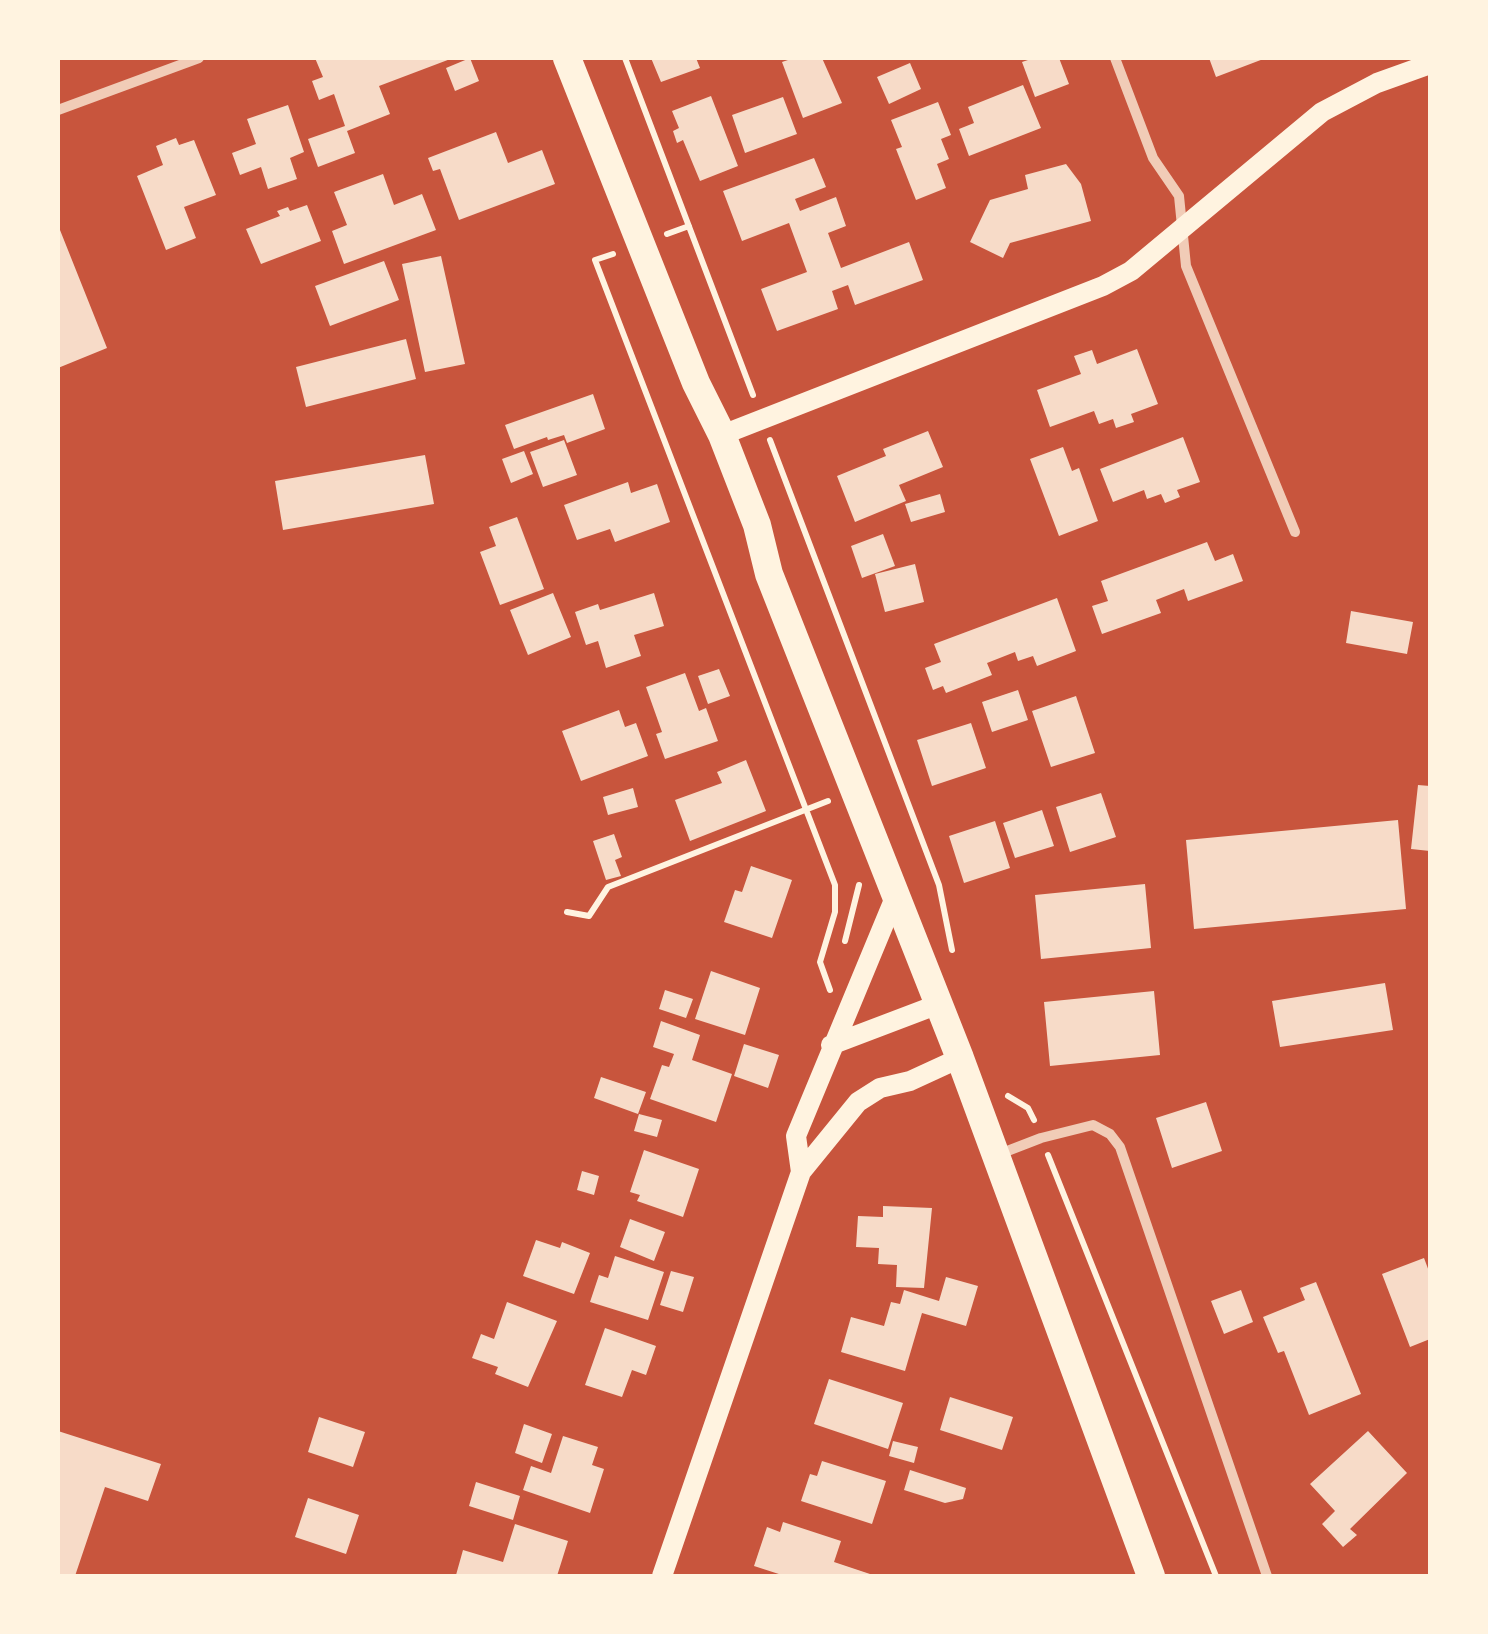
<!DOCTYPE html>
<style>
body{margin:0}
#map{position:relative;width:1488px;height:1634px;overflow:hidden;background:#c8553d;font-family:"Times New Roman",serif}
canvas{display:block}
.frame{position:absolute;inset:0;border:60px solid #fff3e0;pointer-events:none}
</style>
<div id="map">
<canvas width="1488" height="1634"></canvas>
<div class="frame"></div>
</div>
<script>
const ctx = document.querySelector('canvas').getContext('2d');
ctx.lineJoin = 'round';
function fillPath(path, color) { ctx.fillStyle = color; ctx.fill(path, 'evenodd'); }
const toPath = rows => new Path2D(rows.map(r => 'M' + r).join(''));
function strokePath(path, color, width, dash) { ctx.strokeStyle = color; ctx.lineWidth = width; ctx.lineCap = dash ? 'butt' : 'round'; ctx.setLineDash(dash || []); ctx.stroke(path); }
const building = toPath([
 [315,58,453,58,379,86,390,114,347,131,355,153,318,167,308,139,345,126,334,94,319,100,312,81,323,77],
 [470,58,479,81,455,91,446,68],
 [651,58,696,58,700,68,661,82],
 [794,58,822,58,842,103,803,118,782,62],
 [1034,58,1059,58,1069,84,1035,97,1022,62],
 [1209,58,1266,58,1216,77],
 [910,63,921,89,889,104,877,77],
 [1023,85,1041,128,969,156,959,129,974,123,968,107],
 [711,96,738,166,700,181,683,140,677,143,673,131,679,128,672,111],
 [783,97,797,134,745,153,732,115],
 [938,102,951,135,941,139,949,159,937,164,946,188,916,200,896,149,902,147,891,120],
 [288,105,304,152,290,158,297,179,268,189,261,167,240,175,232,153,256,144,247,119],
 [496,132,508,163,542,150,555,184,459,220,440,169,433,171,428,158],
 [176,138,179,145,194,140,216,195,184,207,196,238,166,250,137,176,163,165,156,146],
 [814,158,826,187,795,199,800,211,836,197,846,226,828,233,841,268,909,242,923,280,855,305,848,285,832,291,838,309,777,331,761,289,807,272,789,223,742,241,723,191],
 [1066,164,1081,184,1091,221,1010,243,1003,258,970,242,990,200,1028,189,1025,175],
 [383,174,394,205,422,194,436,230,344,264,332,231,347,225,334,192],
 [307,205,321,241,261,264,246,229,280,216,277,211,288,207,290,211],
 [58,225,107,348,58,368],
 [441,256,465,364,425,372,402,264],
 [384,261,399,300,330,326,315,286],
 [406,339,416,379,306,407,296,367],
 [1137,349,1158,404,1131,414,1134,422,1116,428,1113,419,1099,424,1094,411,1050,427,1037,390,1081,374,1074,356,1092,350,1097,364],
 [593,394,605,429,567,443,564,435,548,440,547,437,514,449,505,425],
 [928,431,943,467,899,485,906,501,855,522,837,476,886,456,883,449],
 [1183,437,1200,482,1177,490,1180,497,1165,503,1161,494,1147,499,1144,490,1113,502,1100,469],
 [564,440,577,475,543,487,530,452],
 [1063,447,1072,471,1079,468,1098,521,1059,536,1030,459],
 [524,451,533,474,511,483,502,459],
 [425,455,434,504,283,530,275,481],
 [628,482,631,493,657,484,670,522,615,542,610,529,577,540,564,505],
 [940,494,945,512,911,522,905,504],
 [517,517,544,589,500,605,480,552,496,546,489,527],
 [883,534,895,566,862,578,851,546],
 [1207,542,1215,561,1233,554,1243,581,1188,601,1184,589,1156,600,1161,613,1102,634,1092,606,1108,601,1101,581],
 [915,564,924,602,885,612,875,574],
 [553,593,571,637,528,655,510,610],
 [654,593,664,626,634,635,641,656,606,668,598,641,586,645,575,612,598,604,600,610],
 [1057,598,1076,651,1037,666,1033,656,1018,661,1015,652,987,663,992,675,946,693,943,686,933,690,925,668,941,662,934,644],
 [1351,611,1413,622,1407,654,1346,643],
 [719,669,730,696,708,704,698,676],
 [685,673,699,711,706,708,718,741,665,759,656,734,662,732,646,687],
 [1018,690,1028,720,992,732,982,702],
 [1076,696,1095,753,1051,767,1032,711],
 [619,710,625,727,636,723,648,756,581,781,562,731],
 [971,723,986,768,932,786,917,740],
 [746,760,766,811,690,841,675,800,722,783,717,772],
 [1418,785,1430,786,1430,851,1411,849],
 [633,788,638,807,608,815,603,797],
 [1101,793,1116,837,1070,852,1056,807],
 [1042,810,1054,846,1015,858,1003,823],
 [1398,820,1406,909,1194,929,1186,840],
 [995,821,1010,868,964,883,949,836],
 [614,834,622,857,615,860,621,876,606,880,593,841],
 [751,866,792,880,772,938,724,922,735,890,742,892],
 [1145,884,1151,948,1041,959,1035,895],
 [711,971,760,988,745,1035,695,1019],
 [1385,983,1393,1030,1280,1047,1272,1001],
 [665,990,693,999,686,1018,659,1009],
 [1154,991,1160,1055,1050,1066,1044,1002],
 [661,1021,700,1035,692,1060,732,1074,716,1122,650,1099,662,1065,669,1067,674,1054,653,1047],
 [744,1044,779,1055,768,1088,734,1076],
 [601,1077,646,1092,638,1114,594,1098],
 [1206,1102,1222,1151,1172,1168,1156,1118],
 [639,1114,662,1120,657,1137,634,1131],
 [644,1150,699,1169,683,1217,637,1201,640,1195,630,1192],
 [582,1171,599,1176,594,1195,577,1190],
 [883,1206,932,1208,924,1288,896,1287,897,1265,878,1264,879,1248,856,1247,858,1216,883,1217],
 [630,1219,665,1232,654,1261,620,1247],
 [536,1240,560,1248,562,1242,590,1253,574,1294,523,1276],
 [615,1256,664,1272,648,1320,590,1302,599,1275,608,1278],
 [1424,1258,1430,1274,1430,1339,1410,1347,1382,1274],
 [671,1271,694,1277,683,1312,660,1305],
 [946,1277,978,1286,966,1326,922,1313,905,1371,841,1352,851,1317,884,1326,891,1302,900,1304,904,1290,939,1301],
 [1316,1282,1361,1394,1309,1415,1284,1351,1278,1353,1263,1317,1305,1300,1300,1288],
 [1241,1290,1253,1322,1224,1334,1211,1301],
 [507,1302,557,1321,528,1387,495,1374,498,1367,472,1358,481,1334,494,1339],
 [605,1328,656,1346,646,1375,632,1370,622,1397,585,1385],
 [829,1379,903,1403,888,1449,814,1424],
 [950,1397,1013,1417,1002,1450,940,1430],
 [319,1417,365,1432,353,1467,308,1452],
 [524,1424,552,1434,542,1463,515,1453],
 [58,1431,161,1464,148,1501,105,1487,75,1576,58,1576],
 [1368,1431,1407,1473,1350,1529,1357,1535,1343,1547,1322,1524,1335,1511,1310,1484],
 [563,1436,598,1447,592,1465,604,1469,590,1513,523,1490,531,1466,551,1473],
 [893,1441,918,1447,914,1463,889,1456],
 [822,1461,886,1481,872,1524,801,1501,810,1474,817,1476],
 [910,1470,966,1488,963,1499,945,1503,904,1490],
 [476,1482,520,1496,513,1520,469,1506],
 [308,1498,359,1515,346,1554,295,1537],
 [783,1522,841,1541,834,1562,876,1576,785,1576,754,1566,767,1527,780,1532],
 [515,1524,568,1541,557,1576,456,1575,463,1550,503,1562]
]);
const path = toPath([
 [625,58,753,395],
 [667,234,689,226],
 [613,254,595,260,835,885,835,912,820,962,830,990],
 [770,440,939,885,952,950],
 [567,912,589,916,608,887,828,801],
 [845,941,859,885],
 [1008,1096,1028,1108,1034,1120],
 [1048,1155,1216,1576]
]);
const minor = toPath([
 [1115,58,1153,158,1179,196,1186,266,1295,532],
 [58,110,199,58],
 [997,1155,1041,1138,1093,1125,1110,1134,1120,1147,1267,1576]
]);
const secondary = toPath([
 [722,435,1103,286,1131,271,1322,112,1377,83,1430,64],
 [831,1045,939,1004],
 [801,1172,796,1136,896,895],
 [662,1576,801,1172,858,1102,880,1088,910,1081,960,1058]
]);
const trunk = toPath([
 [567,58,696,383,722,435,757,525,769,574,960,1058,1151,1576]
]);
fillPath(building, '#f7dbc8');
strokePath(path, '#fff3e0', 6);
strokePath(minor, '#f1ccb7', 10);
strokePath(secondary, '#fff3e0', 20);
strokePath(trunk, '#fff3e0', 28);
</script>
